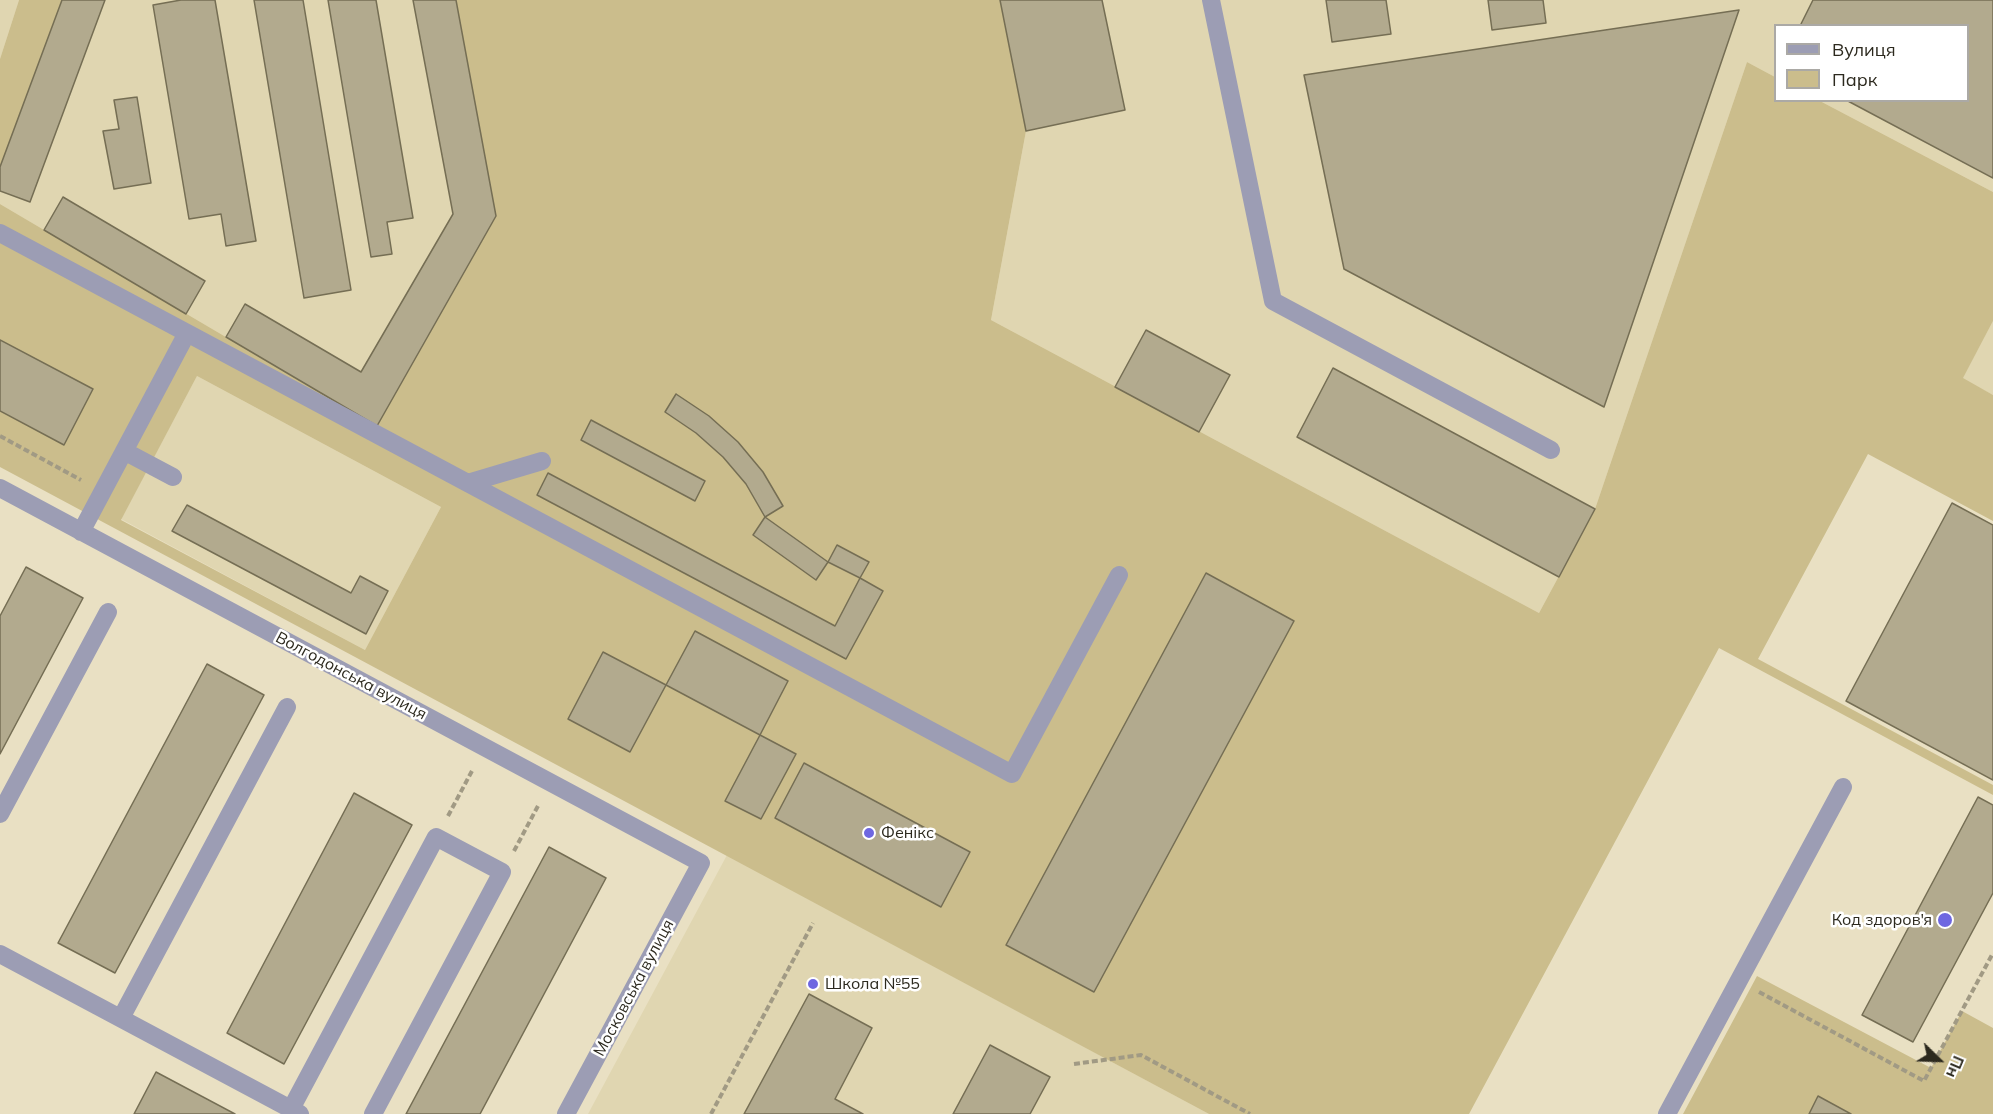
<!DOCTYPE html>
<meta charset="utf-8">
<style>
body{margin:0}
#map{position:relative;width:1993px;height:1114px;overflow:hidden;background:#e9e0c3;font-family:Mulish,sans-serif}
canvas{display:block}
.legend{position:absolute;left:1774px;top:24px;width:195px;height:78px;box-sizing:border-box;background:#fff;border:2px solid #aba9a5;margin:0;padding:8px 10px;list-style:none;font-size:18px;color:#2c291e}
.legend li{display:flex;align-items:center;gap:12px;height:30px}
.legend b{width:30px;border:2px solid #aba9a5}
.north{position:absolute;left:1909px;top:1030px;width:60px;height:60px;-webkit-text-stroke:4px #fff;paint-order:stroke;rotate:113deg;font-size:16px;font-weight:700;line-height:24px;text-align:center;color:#2c291e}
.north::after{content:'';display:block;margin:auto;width:21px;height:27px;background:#2c291e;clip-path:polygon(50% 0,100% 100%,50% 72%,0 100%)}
</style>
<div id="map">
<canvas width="1993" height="1114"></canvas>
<ul class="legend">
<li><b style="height:8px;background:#9c9db4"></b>Вулиця</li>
<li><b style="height:16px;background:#cbbd8c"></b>Парк</li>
</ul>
<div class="north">Пн</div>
</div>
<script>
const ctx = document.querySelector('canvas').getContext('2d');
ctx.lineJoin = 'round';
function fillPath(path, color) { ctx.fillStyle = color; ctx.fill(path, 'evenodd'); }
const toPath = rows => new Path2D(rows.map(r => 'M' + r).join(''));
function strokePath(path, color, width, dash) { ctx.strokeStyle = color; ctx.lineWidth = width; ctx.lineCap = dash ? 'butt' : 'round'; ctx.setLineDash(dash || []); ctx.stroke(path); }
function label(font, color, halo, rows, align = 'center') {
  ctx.font = font + ' Mulish,sans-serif'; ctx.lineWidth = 5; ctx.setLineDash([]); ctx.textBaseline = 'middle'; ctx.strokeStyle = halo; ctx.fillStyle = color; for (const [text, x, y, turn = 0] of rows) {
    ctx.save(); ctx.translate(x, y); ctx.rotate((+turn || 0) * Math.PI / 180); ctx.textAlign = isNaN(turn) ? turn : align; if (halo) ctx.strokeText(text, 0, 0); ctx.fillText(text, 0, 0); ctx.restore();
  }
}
const built = toPath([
 [0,0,19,0,0,59],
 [62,0,456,0,496,216,377,426,0,204,0,167],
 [1000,0,1993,0,1993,192,1820,101,1968,100,1968,26,1776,26,1775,77,1747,62,1595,509,1539,613,991,320,1026,131],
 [1993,321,1993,395,1962,379],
 [197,376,441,507,365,650,121,519],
 [727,855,1209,1114,588,1114]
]);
const green = toPath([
 [19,0,62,0,0,167,0,59],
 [456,0,1000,0,1026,131,991,320,1539,613,1595,509,1747,62,1775,77,1776,100,1820,101,1993,192,1993,321,1963,378,1993,395,1993,521,1868,454,1758,659,1993,785,1993,795,1719,648,1469,1114,1209,1114,0,467,0,204,377,426,495,216],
 [197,376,441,507,365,650,121,520],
 [1757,976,1931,1068,1962,1011,1993,1028,1993,1114,1683,1114]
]);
const building = toPath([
 [62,0,105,0,30,202,0,191,0,167,62,0],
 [181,0,215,0,256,241,226,246,221,214,189,219,153,5,181,0],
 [254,0,303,0,351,290,304,298,254,0],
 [328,0,376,0,413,218,387,222,392,254,371,257,328,0],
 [413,0,456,0,496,216,377,426,226,337,245,304,361,372,453,214,413,0],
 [1000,0,1102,0,1125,110,1026,131,1000,0],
 [1326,0,1386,0,1391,34,1332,42,1326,0],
 [1488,0,1543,0,1546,23,1492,30,1488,0],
 [1813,0,1993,0,1993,178,1846,100,1968,100,1968,26,1800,26,1813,0],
 [1739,10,1604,407,1344,269,1304,75,1739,10],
 [137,97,151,183,114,189,103,131,119,129,114,100,137,97],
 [63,197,205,281,186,314,44,230,63,197],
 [1146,330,1230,375,1199,432,1115,387,1146,330],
 [0,340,93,389,64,445,0,411,0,340],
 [1333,368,1595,509,1559,577,1297,437,1333,368],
 [676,394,709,416,738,442,763,472,783,506,765,517,746,484,723,457,696,433,665,412,676,394],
 [591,420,705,481,695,501,581,440,591,420],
 [548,473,835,626,860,578,883,591,846,659,537,495,548,473],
 [1952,503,1993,525,1993,780,1846,701,1952,503],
 [187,505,351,593,360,576,388,591,366,634,172,531,187,505],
 [765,517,828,562,816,580,753,535,765,517],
 [837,545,869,562,860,578,828,562,837,545],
 [26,567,83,598,0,754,0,616,26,567],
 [1206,573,1294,621,1094,992,1006,945,1206,573],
 [695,631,788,681,760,735,666,685,695,631],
 [603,652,666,685,630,752,568,719,603,652],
 [207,664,264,695,115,973,58,943,207,664],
 [760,735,796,754,761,819,725,801,760,735],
 [804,763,970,852,941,907,775,818,804,763],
 [354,793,412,825,284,1064,227,1033,354,793],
 [1978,797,1993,805,1993,893,1913,1042,1862,1015,1978,797],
 [549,847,606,878,480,1114,406,1114,549,847],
 [809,994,872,1028,835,1099,863,1114,744,1114,809,994],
 [990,1045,1050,1077,1030,1114,953,1114,990,1045],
 [156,1072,235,1114,134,1114,156,1072],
 [1818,1096,1851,1114,1809,1114,1818,1096]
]);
const path = toPath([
 [0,436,81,480],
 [448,816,473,769],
 [514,851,539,804],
 [1759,992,1924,1081,1993,953],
 [1074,1064,1141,1055,1250,1114],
 [711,1114,813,923]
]);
const minor = toPath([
 [1211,0,1273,301,1551,450],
 [0,233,1012,774,1119,575],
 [124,451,173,477],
 [468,483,542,461],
 [0,488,701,863,566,1114],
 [81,532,187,333],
 [0,814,108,612],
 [0,954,300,1114],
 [121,1018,287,707],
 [291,1109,436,837,502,872,373,1114],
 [1667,1114,1843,787]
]);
const markers = [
 [869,833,6,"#6e67e1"],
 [1945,920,8,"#6e67e1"],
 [813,984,6,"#6e67e1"]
];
const streetNames = [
 ["Волгодонська вулиця",351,676,28],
 ["Московська вулиця",634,988,-62]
];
const poiNames = [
 ["Фенікс",881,833],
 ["Код здоров'я",1932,920,"right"],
 ["Школа №55",825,984]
];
fillPath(built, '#e0d6b1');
fillPath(green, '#cbbd8c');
fillPath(building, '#b2aa8e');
strokePath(building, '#756e54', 1.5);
strokePath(path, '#a19a84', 4, [6, 3]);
strokePath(minor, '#9c9db4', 18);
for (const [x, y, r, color] of markers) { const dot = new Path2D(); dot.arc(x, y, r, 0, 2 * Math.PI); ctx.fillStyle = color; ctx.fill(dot); strokePath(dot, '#fff', 2); }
label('16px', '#2c291e', '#fff', streetNames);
label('16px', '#2c291e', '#fff', poiNames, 'left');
</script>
